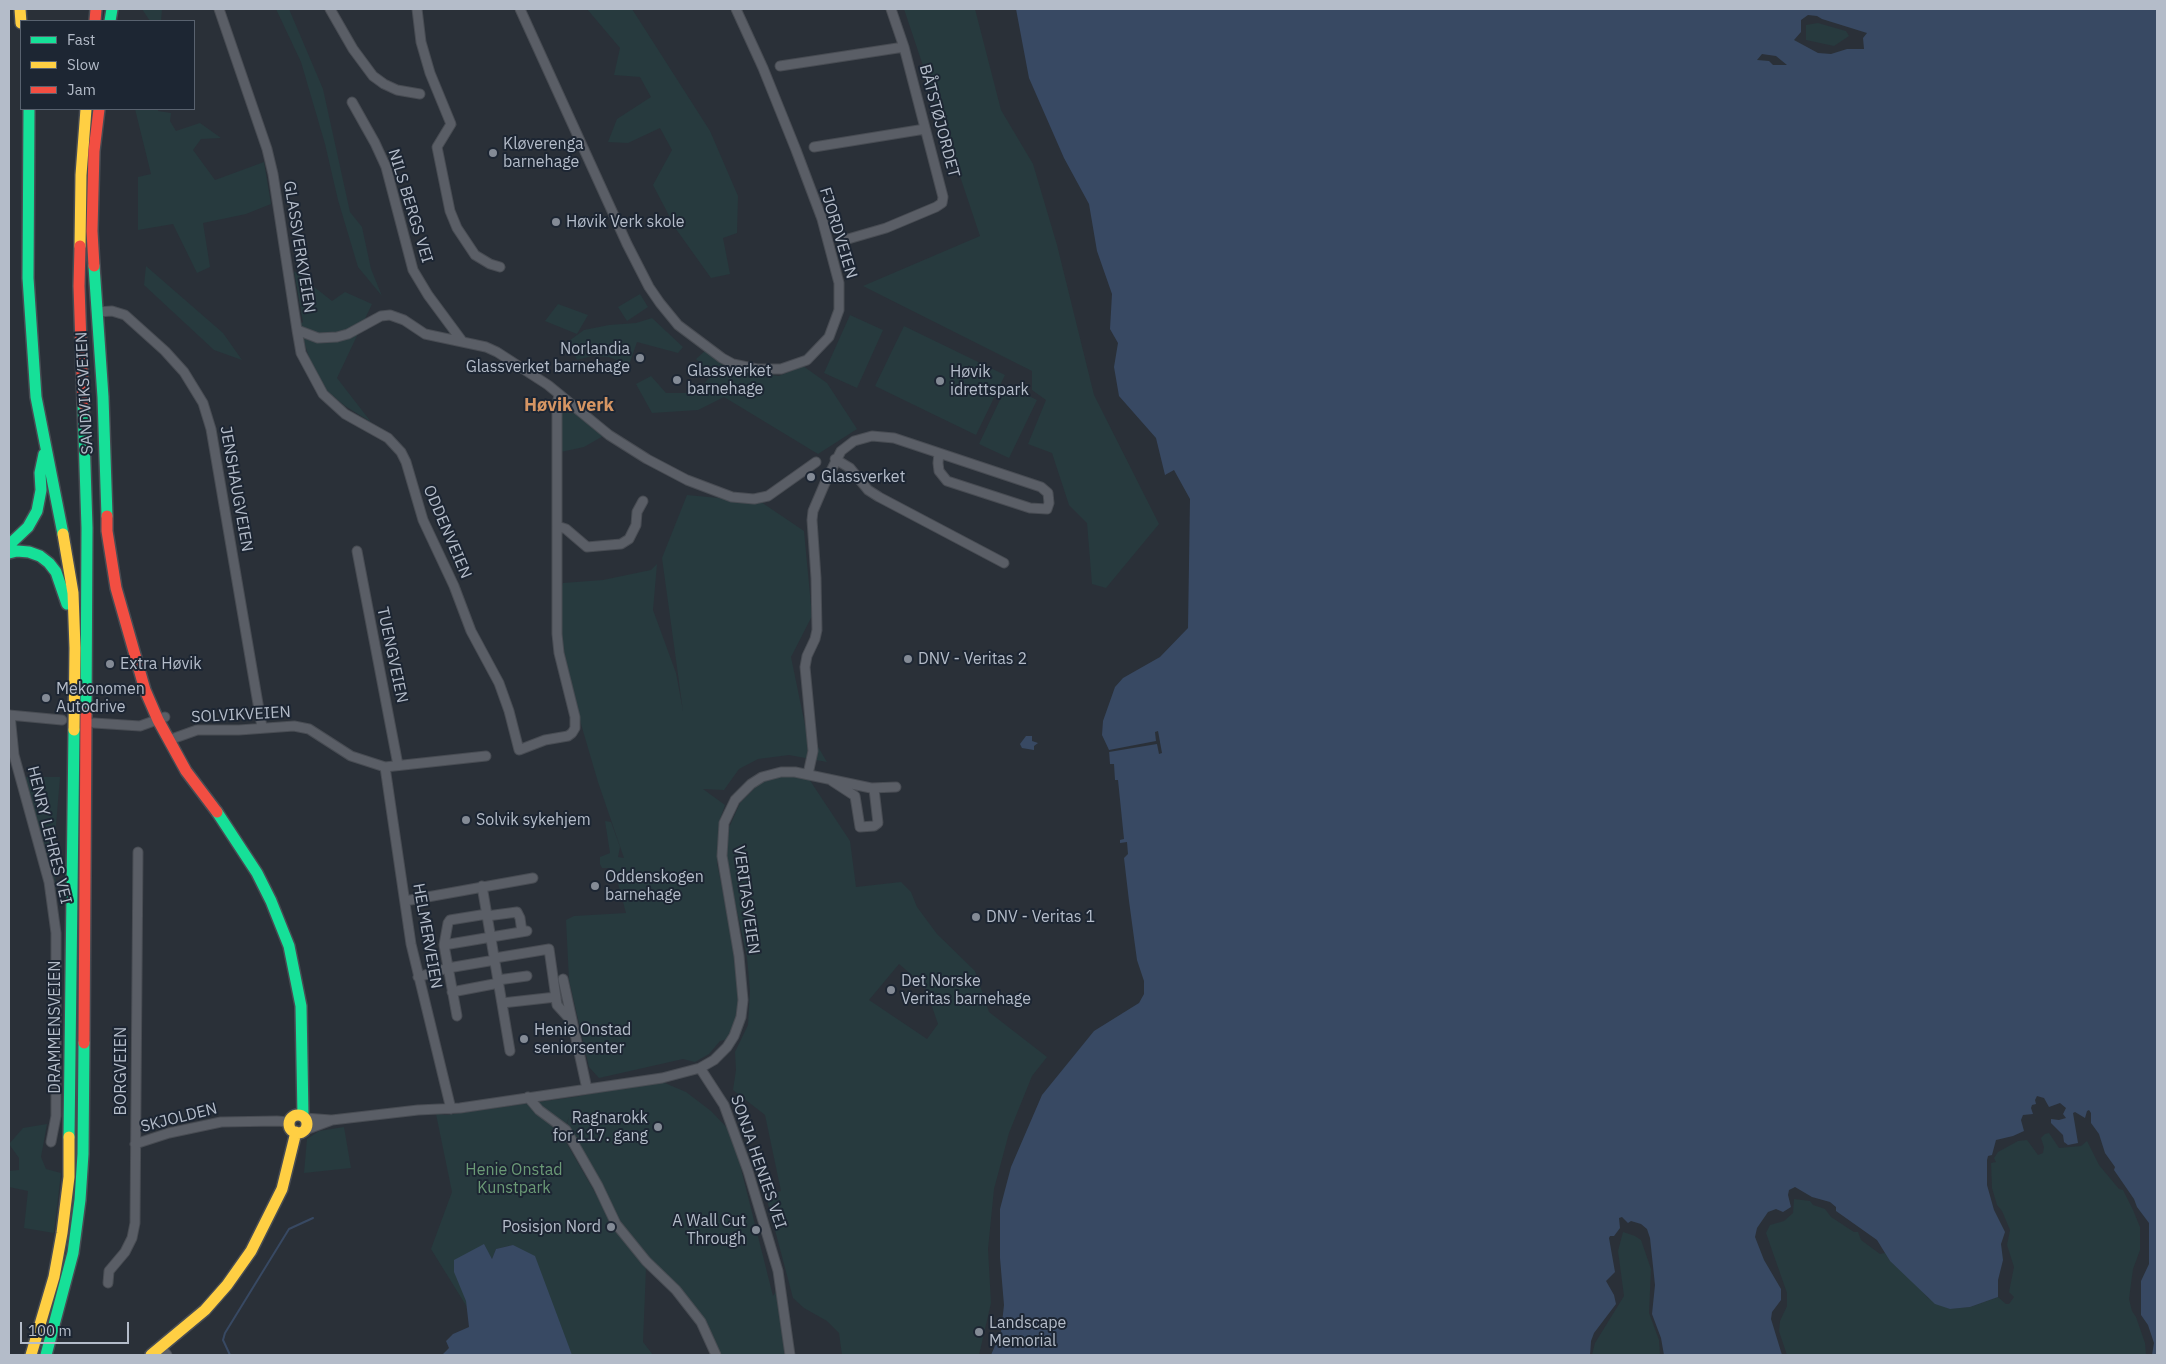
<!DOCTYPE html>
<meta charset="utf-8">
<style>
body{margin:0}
#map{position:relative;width:2166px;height:1364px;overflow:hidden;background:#2a3038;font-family:"IBM Plex Sans",sans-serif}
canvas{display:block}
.frame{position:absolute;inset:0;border:10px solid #b4bcc9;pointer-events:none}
.legend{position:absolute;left:20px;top:20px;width:175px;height:90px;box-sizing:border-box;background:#1d2633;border:1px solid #59626f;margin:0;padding:6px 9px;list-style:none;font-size:15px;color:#b4bcc9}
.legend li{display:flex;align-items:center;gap:10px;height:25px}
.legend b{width:25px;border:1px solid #59626f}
.scale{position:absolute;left:20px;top:1322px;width:109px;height:22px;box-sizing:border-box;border:2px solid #b4bcc9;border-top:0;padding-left:6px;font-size:15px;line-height:18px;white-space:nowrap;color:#b4bcc9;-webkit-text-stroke:4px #1d2633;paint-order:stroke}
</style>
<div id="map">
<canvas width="2166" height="1364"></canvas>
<div class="frame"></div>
<ul class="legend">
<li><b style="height:6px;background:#16e098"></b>Fast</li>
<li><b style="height:6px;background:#ffcf43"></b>Slow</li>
<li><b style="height:6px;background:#f24e42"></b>Jam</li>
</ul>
<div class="scale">100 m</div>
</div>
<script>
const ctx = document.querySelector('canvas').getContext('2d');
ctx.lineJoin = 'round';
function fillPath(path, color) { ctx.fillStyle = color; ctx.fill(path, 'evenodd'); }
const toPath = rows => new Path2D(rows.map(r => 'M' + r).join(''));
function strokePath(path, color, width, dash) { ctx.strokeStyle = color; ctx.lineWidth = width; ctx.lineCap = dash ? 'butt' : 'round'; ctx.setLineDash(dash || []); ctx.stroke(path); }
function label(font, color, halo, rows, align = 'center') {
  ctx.font = font + ' "IBM Plex Sans",sans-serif'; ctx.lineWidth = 4; ctx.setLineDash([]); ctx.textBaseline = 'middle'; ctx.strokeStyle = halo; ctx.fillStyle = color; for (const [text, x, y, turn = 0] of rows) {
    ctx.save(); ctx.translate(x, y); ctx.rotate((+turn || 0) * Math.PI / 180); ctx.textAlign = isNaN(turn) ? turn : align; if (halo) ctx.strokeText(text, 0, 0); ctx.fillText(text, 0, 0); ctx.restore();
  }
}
const green = toPath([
 [142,9,162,9,161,21,150,21],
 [276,9,289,9,323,89,350,212,362,227,371,269,382,296,358,267,338,200,325,144,301,62],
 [587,9,632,9,710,131,738,196,737,233,723,238,730,274,711,278,676,229,653,185,672,150,660,128,628,143,608,142,617,119,651,97,640,77,614,75,620,48],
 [904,9,975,9,1001,110,1033,164,1057,245,1094,395,1159,524,1106,588,1092,584,1087,523,1069,505,1052,453,1028,444,1046,400,1032,390,1032,371,863,286,980,236],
 [1818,23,1846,31,1849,36,1834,46,1806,40,1806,25],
 [135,109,158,109,158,111,171,113,170,121,176,131,200,123,221,138,201,139,193,150,215,180,264,162,271,204,246,214,203,223,210,267,197,273,173,224,138,230,138,177,151,174],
 [146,266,223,333,242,360,214,350,144,285],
 [294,271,332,301,345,292,372,304,337,378,371,422,345,406,326,390,313,369,305,345,300,324,303,322],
 [640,294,648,307,627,321,618,307],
 [558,304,588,315,577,334,545,321],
 [850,315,883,330,857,388,824,373],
 [652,318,683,347,678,353,637,342,629,365,609,357,592,356,577,360,569,341,584,330,609,325,636,323],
 [904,326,1005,375,976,435,875,386],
 [706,350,755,373,779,376,803,366,827,383,857,429,818,454,724,397,698,410,652,413,636,384,651,376,666,393,695,393,699,391,711,375,696,359],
 [1007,385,1037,400,1009,458,979,444],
 [562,402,605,435,584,447,561,452],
 [687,495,761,502,804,531,812,616,791,657,805,725,827,762,789,755,758,759,739,769,724,790,703,789,725,805,719,822,717,863,736,957,740,997,735,1023,728,1039,720,1041,709,1054,695,1062,683,1059,599,1078,589,1067,569,980,566,920,574,916,626,913,617,880,608,873,609,868,602,868,600,864,600,857,610,853,605,821,611,822,620,847,618,857,624,858,598,782,569,683,559,632,560,592,563,583,603,580,651,570,657,564,653,610,676,673,683,711,662,558],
 [785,772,807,776,850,841,856,887,901,882,911,892,917,907,937,934,975,971,989,1012,1047,1057,1032,1076,1009,1133,994,1189,988,1249,991,1303,979,1355,842,1355,839,1333,827,1321,804,1308,793,1298,766,1196,781,1191,765,1115,733,1090,736,1070,735,1052,748,1025,750,991,747,957,726,861,728,830,740,803,763,780],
 [899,964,925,986,938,1024,927,1039,869,1000],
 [25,777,60,777,55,837,56,896],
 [660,1081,686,1092,711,1111,732,1133,773,1296,778,1289,786,1355,717,1355,703,1321,622,1232,566,1128,569,1117,562,1135,617,1231,646,1268,643,1342,653,1355,572,1355,513,1245,496,1249,492,1259,486,1250,466,1301,467,1307,431,1249,452,1192,436,1114,447,1115,574,1097],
 [47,1124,41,1157,46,1169,61,1173,54,1233,24,1228,28,1191,9,1187,9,1171,19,1170,19,1158,9,1144,23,1128],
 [344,1127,351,1168,304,1173,307,1139,319,1131],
 [2049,1133,2059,1148,2081,1146,2087,1141,2099,1165,2119,1189,2123,1190,2133,1210,2140,1227,2140,1250,2133,1269,2129,1299,2132,1311,2136,1317,2145,1343,2146,1355,1787,1355,1779,1331,1780,1321,1787,1306,1787,1293,1766,1233,1770,1225,1784,1221,1793,1213,1794,1199,1810,1201,1813,1205,1825,1209,1831,1217,1854,1232,1858,1232,1861,1240,1880,1254,1885,1253,1890,1261,1917,1285,1928,1298,1950,1309,1970,1307,1998,1297,2006,1304,2009,1304,2014,1297,2009,1292,2014,1267,2007,1245,2010,1230,2002,1211,1997,1205,1992,1188,1991,1163,1996,1162,1994,1158,1998,1152,2018,1141,2027,1140,2038,1155,2043,1153,2044,1147,2041,1138,2045,1134],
 [1623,1232,1635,1236,1641,1240,1651,1269,1649,1313,1659,1340,1660,1355,1592,1355,1595,1343,1624,1296,1618,1251]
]);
const water = toPath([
 [1016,9,2157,9,2157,1355,2152,1355,2154,1343,2148,1325,2141,1315,2141,1281,2149,1264,2149,1223,2137,1207,2134,1199,2114,1170,2115,1167,2105,1153,2099,1134,2091,1123,2091,1113,2089,1110,2087,1111,2085,1118,2075,1112,2073,1113,2078,1143,2068,1145,2064,1142,2063,1135,2051,1123,2051,1119,2059,1120,2066,1118,2063,1114,2066,1108,2060,1103,2049,1107,2044,1098,2037,1096,2035,1100,2036,1104,2032,1105,2031,1108,2033,1114,2023,1115,2021,1120,2024,1131,2013,1136,1996,1140,1992,1155,1988,1156,1987,1160,1987,1185,1994,1210,2005,1232,2001,1244,2003,1260,1998,1280,1998,1297,1970,1307,1950,1309,1935,1304,1890,1261,1877,1240,1836,1211,1836,1207,1830,1202,1812,1197,1795,1187,1789,1190,1788,1195,1791,1207,1783,1212,1776,1209,1768,1212,1757,1228,1755,1237,1764,1260,1781,1289,1781,1300,1772,1312,1771,1319,1782,1355,1664,1355,1661,1338,1652,1314,1655,1285,1650,1238,1647,1229,1641,1224,1631,1221,1628,1223,1622,1217,1619,1218,1620,1228,1614,1236,1610,1236,1609,1238,1615,1272,1606,1281,1614,1295,1616,1304,1594,1333,1591,1341,1590,1355,991,1355,1001,1332,1004,1305,1000,1258,1000,1209,1011,1167,1042,1095,1094,1031,1139,1003,1144,994,1144,981,1137,960,1129,901,1124,858,1128,854,1127,842,1120,843,1120,840,1124,839,1118,780,1115,780,1114,764,1110,764,1109,750,1102,735,1103,721,1115,687,1123,678,1160,657,1188,628,1190,499,1174,470,1165,475,1156,438,1119,396,1114,367,1118,343,1110,329,1112,294,1097,251,1089,204,1064,158,1029,78],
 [1808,15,1817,16,1822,19,1867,33,1863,38,1864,49,1847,49,1831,54,1818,53,1794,40,1801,32,1801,20],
 [1762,54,1776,56,1787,65,1773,65,1769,61,1757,60],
 [1026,736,1032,736,1032,741,1038,743,1034,746,1034,750,1022,748,1020,744],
 [484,1244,492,1259,496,1249,513,1245,535,1256,572,1355,442,1355,449,1348,446,1341,453,1334,469,1327,466,1301,454,1272,454,1260]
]);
const pier = toPath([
 [1158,731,1162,753,1159,754,1157,744,1109,752,1109,750,1156,741,1155,732]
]);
const stream = toPath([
 [230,1355,223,1340,225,1333,289,1229,313,1218]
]);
const street = toPath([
 [219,9,267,149,273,174,297,330,318,338,337,337,348,334,381,316,390,315,404,320,425,334,486,347,497,352,548,385,609,435,647,459,687,480,732,497,754,499,768,496,816,462],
 [330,9,353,49,373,76,384,84,397,90,420,94],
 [417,9,421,42,430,73,451,124,437,147,450,211,457,228,475,255,490,264,500,267],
 [520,9,627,244,649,287,660,303,678,325,722,358,733,364,757,369,781,369,807,360,829,337,839,310,839,283,822,219,796,150,763,68,736,9],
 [780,66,904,47],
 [352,102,375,143,386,167,413,270,428,295,462,341],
 [814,147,925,129],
 [848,239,886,228,936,207,942,203,943,197,904,47,891,9],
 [97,312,112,311,125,315,165,351,184,372,203,403,211,429,262,727],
 [297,330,301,353,323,394,345,414,388,438,401,452,406,462,423,520,454,586,471,631,499,683,509,711,519,750,545,740,568,736,572,733,575,728,575,717,559,653,557,634,557,406,559,394],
 [835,459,850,468,868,490,879,497,1004,563],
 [557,526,566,529,587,547,621,544,629,539,636,525,637,512,643,501],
 [357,551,398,765],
 [9,715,62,720],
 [10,715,14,755,49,882,56,933,56,1116,51,1142],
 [94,723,140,726,165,717],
 [169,740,197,730,239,730,294,726,309,729,351,756,385,767,486,756],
 [385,767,411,944,451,1109],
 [808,774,813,751,805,667,807,656,815,639,817,630,816,578,812,520,813,511,825,483,841,451,854,441,872,436,894,438,1041,487,1048,493,1049,503,1047,509,1030,508,947,481,939,471,938,463,939,453],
 [832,781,855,796,860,827,874,826,878,823,874,789],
 [482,886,510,1051],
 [405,901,533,878],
 [487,916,517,912,520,918,522,932],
 [444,945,527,931],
 [495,958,549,949,557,1005,567,1016,571,1015],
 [418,977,448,968,495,960],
 [563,979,587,1089],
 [498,980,527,976],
 [452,992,499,983],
 [502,1003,556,997],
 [457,1016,444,945,448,923,450,920,487,914],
 [700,1068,724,1105,748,1171,778,1271,790,1355],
 [528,1097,539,1110,566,1130,598,1186,616,1224,646,1261,676,1290,701,1322,716,1355],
 [305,1118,331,1120],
 [305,1130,332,1120,418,1110,460,1108,662,1078,700,1068,714,1060,727,1047,734,1036,741,1017,743,1000,739,956,722,856,724,823,735,800,751,784,762,777,781,772,795,772,871,788,896,787],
 [135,1144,169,1133,221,1122,277,1121,289,1122],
 [108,1283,109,1271,125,1252,132,1238,135,1223,138,852],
 [161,1347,167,1355]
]);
const fast = toPath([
 [110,21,112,9],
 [29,109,28,278,36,397,63,534],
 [94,266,103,397,107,516],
 [83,404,87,528,86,713],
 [9,545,28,527,37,511,41,490,40,473,44,454],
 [9,553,17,551,29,552,40,556,49,563,56,572,67,604],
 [217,812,257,873,271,901,289,946,301,1006,303,1116],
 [69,1137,74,730],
 [46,1355,73,1253,80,1200,83,1154,84,1043]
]);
const slow = toPath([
 [20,9,21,23],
 [80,246,81,175,86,109],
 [63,534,73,593,75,648,74,730],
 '289 1124a9 9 0 1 1 18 0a9 9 0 1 1-18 0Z',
 [31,1355,54,1277,62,1233,69,1177,69,1137],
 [151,1355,205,1310,227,1285,251,1251,282,1189,296,1132]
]);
const jam = toPath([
 [95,21,96,9],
 [80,246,79,286,83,404],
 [94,266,92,231,94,151,99,109],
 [107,516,107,531,116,588,145,690,158,720,186,771,217,812],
 [84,1043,86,713]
]);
const markers = [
 [493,153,5,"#848b96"],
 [556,222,5,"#848b96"],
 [640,358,5,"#848b96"],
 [677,380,5,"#848b96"],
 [940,381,5,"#848b96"],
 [811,477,5,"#848b96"],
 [908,659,5,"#848b96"],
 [110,664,5,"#848b96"],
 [46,698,5,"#848b96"],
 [466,820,5,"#848b96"],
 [595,886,5,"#848b96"],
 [976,917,5,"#848b96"],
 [891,990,5,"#848b96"],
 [524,1039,5,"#848b96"],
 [658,1127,5,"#848b96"],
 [611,1227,5,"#848b96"],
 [756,1230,5,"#848b96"],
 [979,1332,5,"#848b96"]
];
const streetNames = [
 ["BÅTSTØJORDET",939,121,75],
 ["NILS BERGS VEI",410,206,73],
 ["FJORDVEIEN",838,233,73],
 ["GLASSVERKVEIEN",299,247,81],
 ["SANDVIKSVEIEN",85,393,-93],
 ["JENSHAUGVEIEN",236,489,80],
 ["ODDENVEIEN",447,532,67],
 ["TUENGVEIEN",392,655,78],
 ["SOLVIKVEIEN",241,715,-3],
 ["HENRY LEHRES VEI",49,835,76],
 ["VERITASVEIEN",746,900,82],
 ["HELMERVEIEN",427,936,80],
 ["DRAMMENSVEIEN",55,1027,-90],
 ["BORGVEIEN",121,1071,-90],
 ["SKJOLDEN",179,1118,-14],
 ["SONJA HENIES VEI",758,1162,71]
];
const poiNames = [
 ["Kløverenga",503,144],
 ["barnehage",503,162],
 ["Høvik Verk skole",566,222],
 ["Norlandia",630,349,"right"],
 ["Glassverket barnehage",630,367,"right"],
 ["Glassverket",687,371],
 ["barnehage",687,389],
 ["Høvik",950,372],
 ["idrettspark",950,390],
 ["Glassverket",821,477],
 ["DNV - Veritas 2",918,659],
 ["Extra Høvik",120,664],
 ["Mekonomen",56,689],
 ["Autodrive",56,707],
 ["Solvik sykehjem",476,820],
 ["Oddenskogen",605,877],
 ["barnehage",605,895],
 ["DNV - Veritas 1",986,917],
 ["Det Norske",901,981],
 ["Veritas barnehage",901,999],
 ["Henie Onstad",534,1030],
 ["seniorsenter",534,1048],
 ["Ragnarokk",648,1118,"right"],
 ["for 117. gang",648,1136,"right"],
 ["A Wall Cut",746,1221,"right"],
 ["Through",746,1239,"right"],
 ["Posisjon Nord",601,1227,"right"],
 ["Landscape",989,1323],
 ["Memorial",989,1341]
];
const parkNames = [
 ["Henie Onstad",514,1170],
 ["Kunstpark",514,1188]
];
const neighbourhoodNames = [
 ["Høvik verk",569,406]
];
fillPath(green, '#273a3e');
fillPath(water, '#384963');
fillPath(pier, '#2a3038');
strokePath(stream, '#384963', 2);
strokePath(street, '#484c53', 11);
strokePath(fast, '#484c53', 14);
strokePath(slow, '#484c53', 14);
strokePath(jam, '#484c53', 14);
strokePath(street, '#5a5e66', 9);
strokePath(fast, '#16e098', 11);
strokePath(slow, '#ffcf43', 11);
strokePath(jam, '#f24e42', 11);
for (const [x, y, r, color] of markers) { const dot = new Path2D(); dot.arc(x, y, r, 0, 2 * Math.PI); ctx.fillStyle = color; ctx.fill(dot); strokePath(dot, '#1d2633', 2); }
label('16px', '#b4bcc9', '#1d2633', streetNames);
label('16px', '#b4bcc9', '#1d2633', poiNames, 'left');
label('16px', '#6b9a76', '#1d2633', parkNames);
label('bold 18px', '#d59563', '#1d2633', neighbourhoodNames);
</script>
